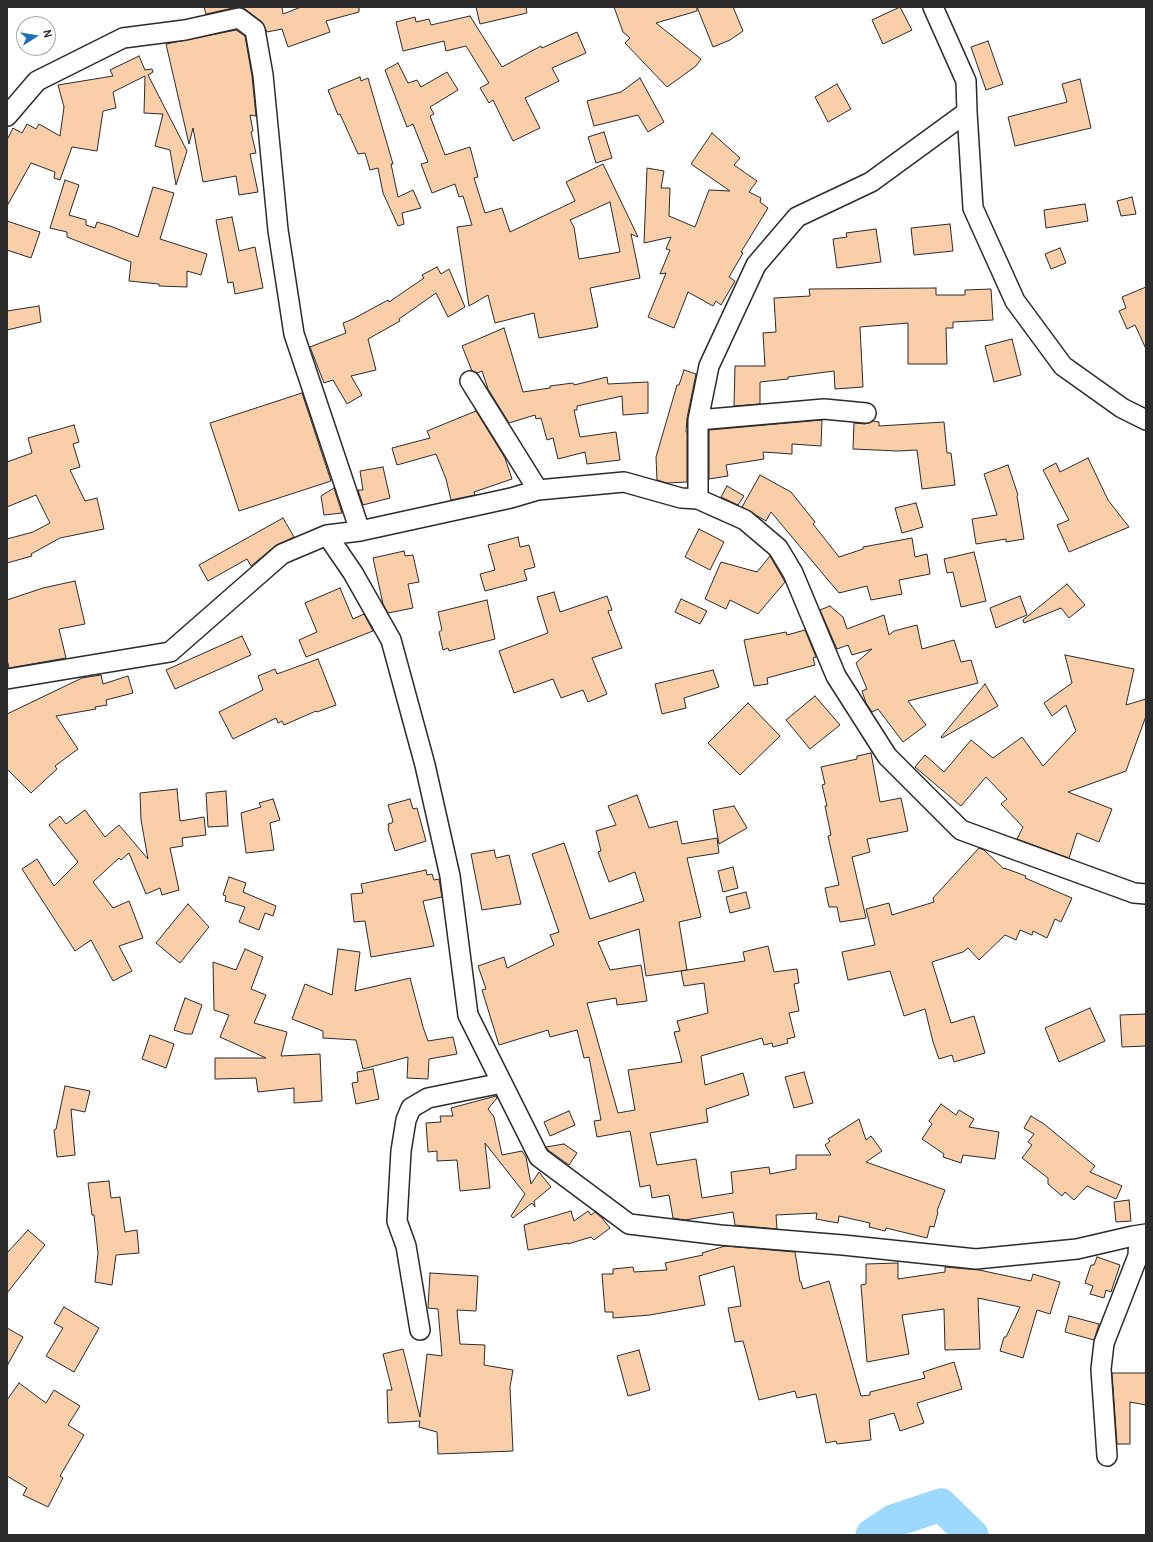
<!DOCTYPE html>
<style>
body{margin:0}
#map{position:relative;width:1153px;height:1542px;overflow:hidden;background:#fff;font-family:Pangolin,sans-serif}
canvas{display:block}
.frame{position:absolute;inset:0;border:8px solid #2b2b2b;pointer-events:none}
.north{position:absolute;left:16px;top:16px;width:40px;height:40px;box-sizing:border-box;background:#fff;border:1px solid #aaa;border-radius:50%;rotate:78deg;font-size:11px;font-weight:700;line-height:16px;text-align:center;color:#2b2b2b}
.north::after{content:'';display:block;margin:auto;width:14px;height:18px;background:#1f6fb2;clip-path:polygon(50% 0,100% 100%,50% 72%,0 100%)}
</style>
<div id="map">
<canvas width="1153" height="1542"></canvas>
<div class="frame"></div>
<div class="north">N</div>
</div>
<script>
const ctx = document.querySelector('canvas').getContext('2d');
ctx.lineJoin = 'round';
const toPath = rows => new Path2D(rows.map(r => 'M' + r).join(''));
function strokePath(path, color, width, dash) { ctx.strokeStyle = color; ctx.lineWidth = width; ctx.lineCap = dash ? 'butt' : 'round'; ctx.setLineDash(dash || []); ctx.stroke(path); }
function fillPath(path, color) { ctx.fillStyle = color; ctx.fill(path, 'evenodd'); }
const river = toPath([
 [872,1535,893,1521,941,1505,972,1535]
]);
const building = toPath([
 [204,7,282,7,283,14,301,7,359,7,359,12,326,21,330,32,288,47,282,29,267,32,262,22,245,9,237,7,206,14,204,7],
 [476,7,526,7,527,13,480,24,476,7],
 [614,7,697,7,697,11,656,23,701,59,696,66,667,87,625,43,630,38,623,32,614,7],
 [697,7,733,7,743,31,730,40,713,47,697,7],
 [900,7,912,30,883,44,872,20,900,7],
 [470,16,502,67,541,46,542,48,577,32,586,53,552,68,559,81,525,98,540,128,513,141,493,100,489,103,480,88,489,83,466,46,446,51,444,41,403,51,396,22,415,17,416,22,429,19,431,25,470,16],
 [236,30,245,36,252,76,256,116,250,115,253,131,251,132,256,153,250,154,258,192,239,195,236,176,203,182,193,128,189,144,166,44,236,30],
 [988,41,1003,84,986,90,971,47,988,41],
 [139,56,145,70,152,69,153,72,148,75,187,151,176,185,170,150,155,146,163,114,144,113,145,76,113,92,116,108,103,111,97,151,72,147,60,180,54,178,55,172,31,163,7,206,7,140,13,128,22,133,27,124,36,129,39,124,60,136,64,107,58,85,113,76,110,70,139,56],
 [398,63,408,83,417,80,421,87,447,72,458,90,430,107,434,114,430,116,445,155,470,147,478,177,474,178,485,213,502,208,510,232,575,201,566,182,603,164,638,237,631,234,640,278,590,288,598,327,539,338,534,313,495,323,488,295,469,306,457,227,472,225,463,196,459,197,455,184,432,193,421,164,428,162,413,124,407,127,385,70,398,63],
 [610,202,620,252,579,259,574,227,570,220,610,202],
 [360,77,361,81,368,78,393,164,391,164,398,197,413,190,421,208,402,213,404,224,398,226,383,193,378,168,370,170,365,153,358,154,340,114,338,115,328,90,360,77],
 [640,78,664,122,648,132,638,115,594,126,587,101,621,92,640,78],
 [1080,79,1091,128,1015,146,1008,117,1067,102,1062,84,1080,79],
 [837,84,851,109,828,122,815,97,837,84],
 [604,132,612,158,596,163,588,137,604,132],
 [712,133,740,158,734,165,757,181,749,192,761,198,760,202,768,208,741,252,743,253,729,277,735,281,721,305,716,301,713,306,688,292,674,328,648,317,666,273,660,274,670,250,666,249,671,237,644,243,647,168,664,171,661,188,670,188,669,216,695,227,709,190,730,191,691,164,712,133],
 [65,180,79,185,69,215,86,220,86,225,95,228,97,222,110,226,138,237,153,187,174,193,160,239,207,254,201,275,187,271,187,287,159,286,159,284,129,281,131,262,67,237,67,232,50,228,65,180],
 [1132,197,1136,214,1121,216,1117,201,1132,197],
 [1085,204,1088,221,1046,228,1044,210,1085,204],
 [232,217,239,251,255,247,263,288,235,294,233,282,228,283,216,220,232,217],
 [7,221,40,232,31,258,7,250,7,221],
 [950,224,953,251,914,255,911,228,950,224],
 [876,229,881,262,837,268,833,239,847,237,846,233,876,229],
 [1060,248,1066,263,1051,269,1045,254,1060,248],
 [437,267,441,274,449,269,465,307,448,317,436,293,399,319,400,321,368,339,376,370,351,376,362,395,347,404,333,380,324,383,310,347,346,333,343,323,353,319,388,300,389,302,424,278,422,275,437,267],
 [1146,287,1146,349,1135,325,1127,329,1119,311,1126,308,1122,297,1146,287],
 [936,288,936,295,965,295,965,290,991,289,993,320,953,322,953,328,946,328,947,364,908,364,908,323,860,327,863,387,835,389,834,371,788,377,788,379,760,382,760,404,734,406,735,366,765,366,763,333,776,332,774,298,810,296,809,289,936,288],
 [39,306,41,322,7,330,7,311,39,306],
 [504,328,523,392,550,388,550,386,573,383,574,385,607,377,608,384,648,382,648,413,623,415,622,396,577,406,577,410,574,410,580,437,616,432,620,460,587,464,585,452,558,459,553,438,547,440,541,418,536,419,535,415,509,423,488,389,482,371,477,373,472,371,462,346,504,328],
 [1012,339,1021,375,994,382,985,346,1012,339],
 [684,370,696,374,687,418,686,432,687,432,687,482,667,483,657,480,656,457,677,385,679,385,684,370],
 [302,393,331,481,239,511,210,423,302,393],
 [476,411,505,458,512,479,474,492,475,495,451,500,446,479,436,454,397,465,392,448,430,438,427,431,476,411],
 [822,420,821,446,792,444,792,454,763,452,764,459,726,465,728,476,709,479,709,430,822,420],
 [873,421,879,422,879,426,944,422,947,453,951,453,955,485,922,489,917,450,898,451,853,449,854,423,865,424,873,421],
 [74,425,79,442,73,444,80,467,70,470,85,501,97,498,104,529,60,538,31,554,32,556,7,563,7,539,33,532,50,523,36,495,7,507,7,462,32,453,28,438,74,425],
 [1088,458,1108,500,1129,527,1069,552,1057,525,1069,520,1043,470,1056,463,1060,472,1088,458],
 [1008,465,1018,495,1017,496,1024,539,1006,542,1006,539,976,544,972,519,997,515,984,474,1008,465],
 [383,467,390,498,363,505,358,490,363,490,360,471,383,467],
 [760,475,791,492,815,522,813,524,839,557,863,549,863,547,912,538,915,557,927,554,930,574,899,580,902,594,871,600,867,586,839,593,771,512,766,521,742,507,760,475],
 [727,486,744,496,738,505,721,497,727,486],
 [334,488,342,513,324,515,321,496,334,488],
 [916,503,923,527,902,533,895,508,916,503],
 [283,518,294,537,275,546,251,566,247,559,208,581,199,565,283,518],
 [699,529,724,542,710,570,685,557,699,529],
 [518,537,520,547,529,545,535,567,524,570,527,580,485,591,480,574,495,570,488,545,518,537],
 [404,551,405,556,413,555,419,582,408,584,413,608,388,613,383,604,373,558,404,551],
 [974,552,986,601,961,607,953,572,947,573,944,559,974,552],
 [770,556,785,582,758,614,730,600,726,609,705,599,721,562,757,572,770,556],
 [75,581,85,624,59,629,66,658,9,668,7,659,7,600,43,588,75,581],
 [1067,584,1085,605,1069,618,1061,608,1024,623,1023,620,1067,584],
 [340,588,353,619,364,614,373,631,306,657,299,640,317,632,305,603,340,588],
 [554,592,560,612,607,596,612,610,608,611,622,648,592,658,607,694,588,702,583,690,561,698,553,679,514,693,499,651,548,633,537,597,554,592],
 [1020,596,1027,615,996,628,990,608,1020,596],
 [681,599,707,611,700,624,675,612,681,599],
 [487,600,495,639,449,651,448,648,443,650,439,632,442,630,438,612,487,600],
 [830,606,843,617,847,629,884,615,889,635,894,631,917,625,922,649,954,640,961,662,971,660,978,683,908,701,926,725,903,742,878,709,872,712,866,703,862,691,867,689,856,663,872,649,852,655,848,645,837,649,820,610,830,606],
 [805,630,816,657,813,658,815,665,767,678,768,684,754,686,744,640,786,632,787,635,805,630],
 [242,636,251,655,175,689,166,670,242,636],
 [1065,655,1134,669,1126,705,1146,699,1146,716,1126,771,1068,792,1112,809,1099,842,1077,833,1069,858,1017,839,1023,827,1001,804,1007,799,986,777,961,806,915,767,925,755,944,772,971,740,993,758,1022,737,1043,766,1076,731,1066,705,1052,716,1044,703,1072,683,1065,655],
 [318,659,336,705,317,712,316,711,284,725,282,721,278,723,276,718,233,739,219,712,263,690,258,676,275,669,277,674,318,659],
 [713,670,719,687,684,698,686,708,662,714,655,684,713,670],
 [101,675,103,684,128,676,133,693,106,700,107,705,95,707,96,709,56,716,78,749,55,766,57,769,31,793,7,769,7,714,82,678,101,675],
 [985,684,998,706,942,738,941,737,985,684],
 [815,696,840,725,810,749,786,720,815,696],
 [748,703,780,736,740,775,708,743,748,703],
 [871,753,880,802,901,798,908,831,867,839,870,852,852,857,866,918,840,922,837,907,829,907,825,888,839,885,828,836,831,835,825,806,827,806,822,785,825,784,821,767,857,759,857,756,871,753],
 [177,789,180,821,204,817,206,835,182,838,183,846,170,848,179,890,162,895,160,888,146,894,129,853,121,860,119,858,93,882,113,908,129,901,143,938,119,946,132,971,113,981,91,940,75,951,22,869,37,859,54,886,78,862,49,825,60,816,66,824,85,810,105,837,119,825,148,859,141,820,140,793,177,789],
 [226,791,228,826,208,827,206,793,226,791],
 [637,795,649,828,677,821,682,844,717,838,719,853,687,858,701,917,679,922,687,970,646,976,639,929,598,942,610,970,641,965,647,1001,617,1005,616,998,587,1003,618,1113,635,1110,628,1070,682,1062,674,1032,680,1031,677,1021,708,1013,704,983,684,986,681,971,745,961,743,952,768,946,774,972,797,969,799,983,794,984,799,1011,789,1013,795,1037,787,1039,788,1043,773,1047,772,1043,764,1045,762,1038,701,1056,705,1085,743,1073,749,1095,706,1109,708,1122,650,1133,657,1165,696,1159,702,1198,733,1193,731,1172,769,1167,770,1174,796,1169,796,1155,831,1155,825,1145,830,1141,828,1139,859,1119,866,1140,871,1136,882,1151,866,1162,945,1190,937,1211,938,1212,934,1227,930,1226,927,1238,886,1228,885,1231,869,1227,870,1223,839,1216,838,1223,816,1219,817,1213,776,1215,777,1229,735,1225,733,1212,685,1220,673,1218,669,1195,652,1198,650,1185,640,1187,630,1131,597,1137,594,1121,601,1120,589,1057,584,1058,577,1030,550,1037,548,1030,499,1045,482,990,486,989,478,966,504,957,507,968,554,945,550,935,559,932,532,854,564,843,590,919,644,901,635,872,609,882,598,852,601,851,596,831,616,825,608,806,637,795],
 [273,799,280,820,270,823,274,850,246,853,241,813,261,807,259,803,273,799],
 [410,799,413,809,417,808,426,841,395,851,388,829,389,828,388,824,392,823,393,821,388,805,410,799],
 [734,806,747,828,719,844,713,810,734,806],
 [979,848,984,850,1004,869,1004,868,1026,876,1025,878,1072,898,1061,922,1055,919,1047,938,1033,931,1032,935,1020,930,1016,940,1005,935,979,960,968,948,963,952,932,962,951,1023,974,1016,985,1053,954,1062,952,1055,939,1059,933,1042,925,1009,904,1016,890,971,848,980,842,952,875,945,866,909,889,903,892,915,934,902,933,898,979,848],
 [494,850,496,858,509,855,521,904,482,910,471,854,494,850],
 [733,867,738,888,723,892,718,871,733,867],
 [426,870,427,875,432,874,434,880,439,879,442,897,423,901,434,946,371,957,365,921,354,922,351,894,363,893,361,884,426,870],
 [229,877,246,883,243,892,276,906,273,916,265,913,259,930,239,922,245,907,225,901,226,896,223,895,229,877],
 [746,892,750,908,730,913,726,897,746,892],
 [188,904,209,927,180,963,156,943,188,904],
 [245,949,263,957,251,989,266,995,254,1023,287,1032,281,1056,320,1054,322,1101,294,1103,294,1088,258,1092,256,1078,215,1079,215,1058,266,1058,220,1037,229,1015,214,1010,213,962,236,970,245,949],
 [338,949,360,952,355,991,410,978,423,1027,428,1041,453,1037,457,1054,429,1059,428,1079,407,1078,408,1057,363,1069,356,1040,323,1038,323,1031,292,1019,305,984,332,995,338,949],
 [185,998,202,1005,192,1034,186,1034,174,1030,185,998],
 [1090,1008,1105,1041,1059,1062,1045,1028,1090,1008],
 [1146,1014,1146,1046,1122,1047,1120,1015,1146,1014],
 [150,1035,174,1044,166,1068,142,1059,150,1035],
 [373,1069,379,1099,356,1104,352,1083,358,1082,357,1072,373,1069],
 [804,1072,813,1103,794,1108,785,1077,804,1072],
 [65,1086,90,1091,85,1112,71,1109,75,1155,57,1157,54,1130,56,1129,65,1086],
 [496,1096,497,1098,488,1109,494,1117,502,1155,522,1151,526,1157,531,1184,539,1172,551,1187,534,1201,535,1207,532,1203,513,1218,511,1216,525,1194,485,1143,490,1188,460,1191,457,1160,437,1161,437,1151,428,1152,426,1123,441,1122,440,1116,453,1116,451,1108,496,1096],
 [941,1104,956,1115,959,1110,974,1119,969,1127,999,1132,995,1159,963,1155,961,1163,943,1157,944,1154,922,1139,932,1124,929,1121,941,1104],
 [569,1111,575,1125,550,1136,544,1122,569,1111],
 [1031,1116,1044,1124,1095,1166,1090,1172,1122,1186,1116,1199,1087,1186,1074,1200,1065,1192,1062,1196,1048,1184,1048,1178,1022,1158,1032,1145,1028,1142,1034,1134,1024,1128,1031,1116],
 [564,1144,577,1153,569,1165,548,1150,546,1147,564,1144],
 [109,1181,111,1198,120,1197,125,1232,137,1230,139,1253,116,1255,112,1285,95,1282,98,1253,94,1215,92,1215,88,1183,109,1181],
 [1129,1200,1131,1221,1116,1222,1114,1202,1129,1200],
 [571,1211,574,1221,588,1211,591,1215,595,1212,602,1218,610,1228,594,1240,591,1237,568,1244,568,1243,528,1250,524,1225,571,1211],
 [28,1230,45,1245,7,1293,7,1253,28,1230],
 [725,1246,795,1252,800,1282,801,1282,803,1289,829,1281,861,1396,870,1395,870,1392,925,1378,923,1372,954,1362,962,1389,917,1403,924,1423,900,1431,894,1413,869,1420,871,1440,837,1444,836,1441,826,1443,816,1394,797,1398,795,1391,759,1400,743,1341,735,1342,728,1308,741,1306,734,1266,699,1276,705,1305,650,1315,613,1318,613,1312,605,1312,602,1274,613,1274,613,1269,633,1267,634,1272,667,1270,665,1263,703,1255,702,1253,725,1246],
 [1097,1257,1120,1265,1111,1292,1106,1290,1104,1298,1090,1294,1093,1286,1085,1283,1091,1265,1094,1265,1097,1257],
 [898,1263,898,1279,945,1272,945,1267,979,1270,1031,1281,1033,1274,1060,1282,1050,1314,1037,1310,1023,1358,1000,1351,1004,1337,1006,1337,1020,1307,978,1298,980,1349,945,1350,944,1309,902,1315,909,1354,867,1362,861,1285,866,1284,866,1264,898,1263],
 [430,1273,478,1276,476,1311,457,1310,460,1344,485,1345,484,1365,513,1370,510,1387,513,1451,438,1454,437,1432,419,1427,420,1421,388,1423,387,1390,392,1390,383,1354,403,1349,420,1417,427,1354,442,1356,438,1309,428,1308,430,1273],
 [64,1307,99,1328,74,1372,46,1356,63,1328,54,1323,64,1307],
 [1069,1316,1099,1324,1094,1340,1065,1332,1069,1316],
 [7,1328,23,1337,7,1366,7,1328],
 [639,1350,650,1390,628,1396,617,1356,639,1350],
 [1112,1373,1146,1373,1146,1405,1130,1402,1130,1444,1117,1444,1112,1373],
 [19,1383,46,1403,54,1390,80,1406,68,1425,84,1435,60,1476,63,1478,48,1507,23,1495,27,1488,7,1476,7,1400,19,1383]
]);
const minor = toPath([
 [967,112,973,208,1015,301,1063,366,1122,408,1146,420],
 [7,116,37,81,123,38,185,30,239,18,255,30,263,75,278,230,294,334,360,531],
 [470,381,538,490],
 [698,420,824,409,866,413],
 [698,499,698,420,709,366,756,265,797,217,871,182,967,112,966,81,933,7],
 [7,679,170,652,282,554,327,535],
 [1146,894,1134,893,961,830,887,756,836,676,793,573,778,548,745,520,698,499,681,498,624,482,538,490,511,498,360,531,327,535,353,573,391,640,425,765,450,876,468,1015,539,1157,629,1224,720,1235,843,1245,976,1259,1077,1249,1133,1236,1146,1234],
 [420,1330,406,1246,397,1221,401,1151,406,1120,411,1108,428,1098,502,1083],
 [1107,1456,1101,1369,1104,1343,1138,1256,1139,1235]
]);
strokePath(river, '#9dd9fe', 33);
fillPath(building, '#f9cea8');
strokePath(building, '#2b2b2b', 1);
strokePath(minor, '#2b2b2b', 22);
strokePath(minor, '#fff', 19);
</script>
